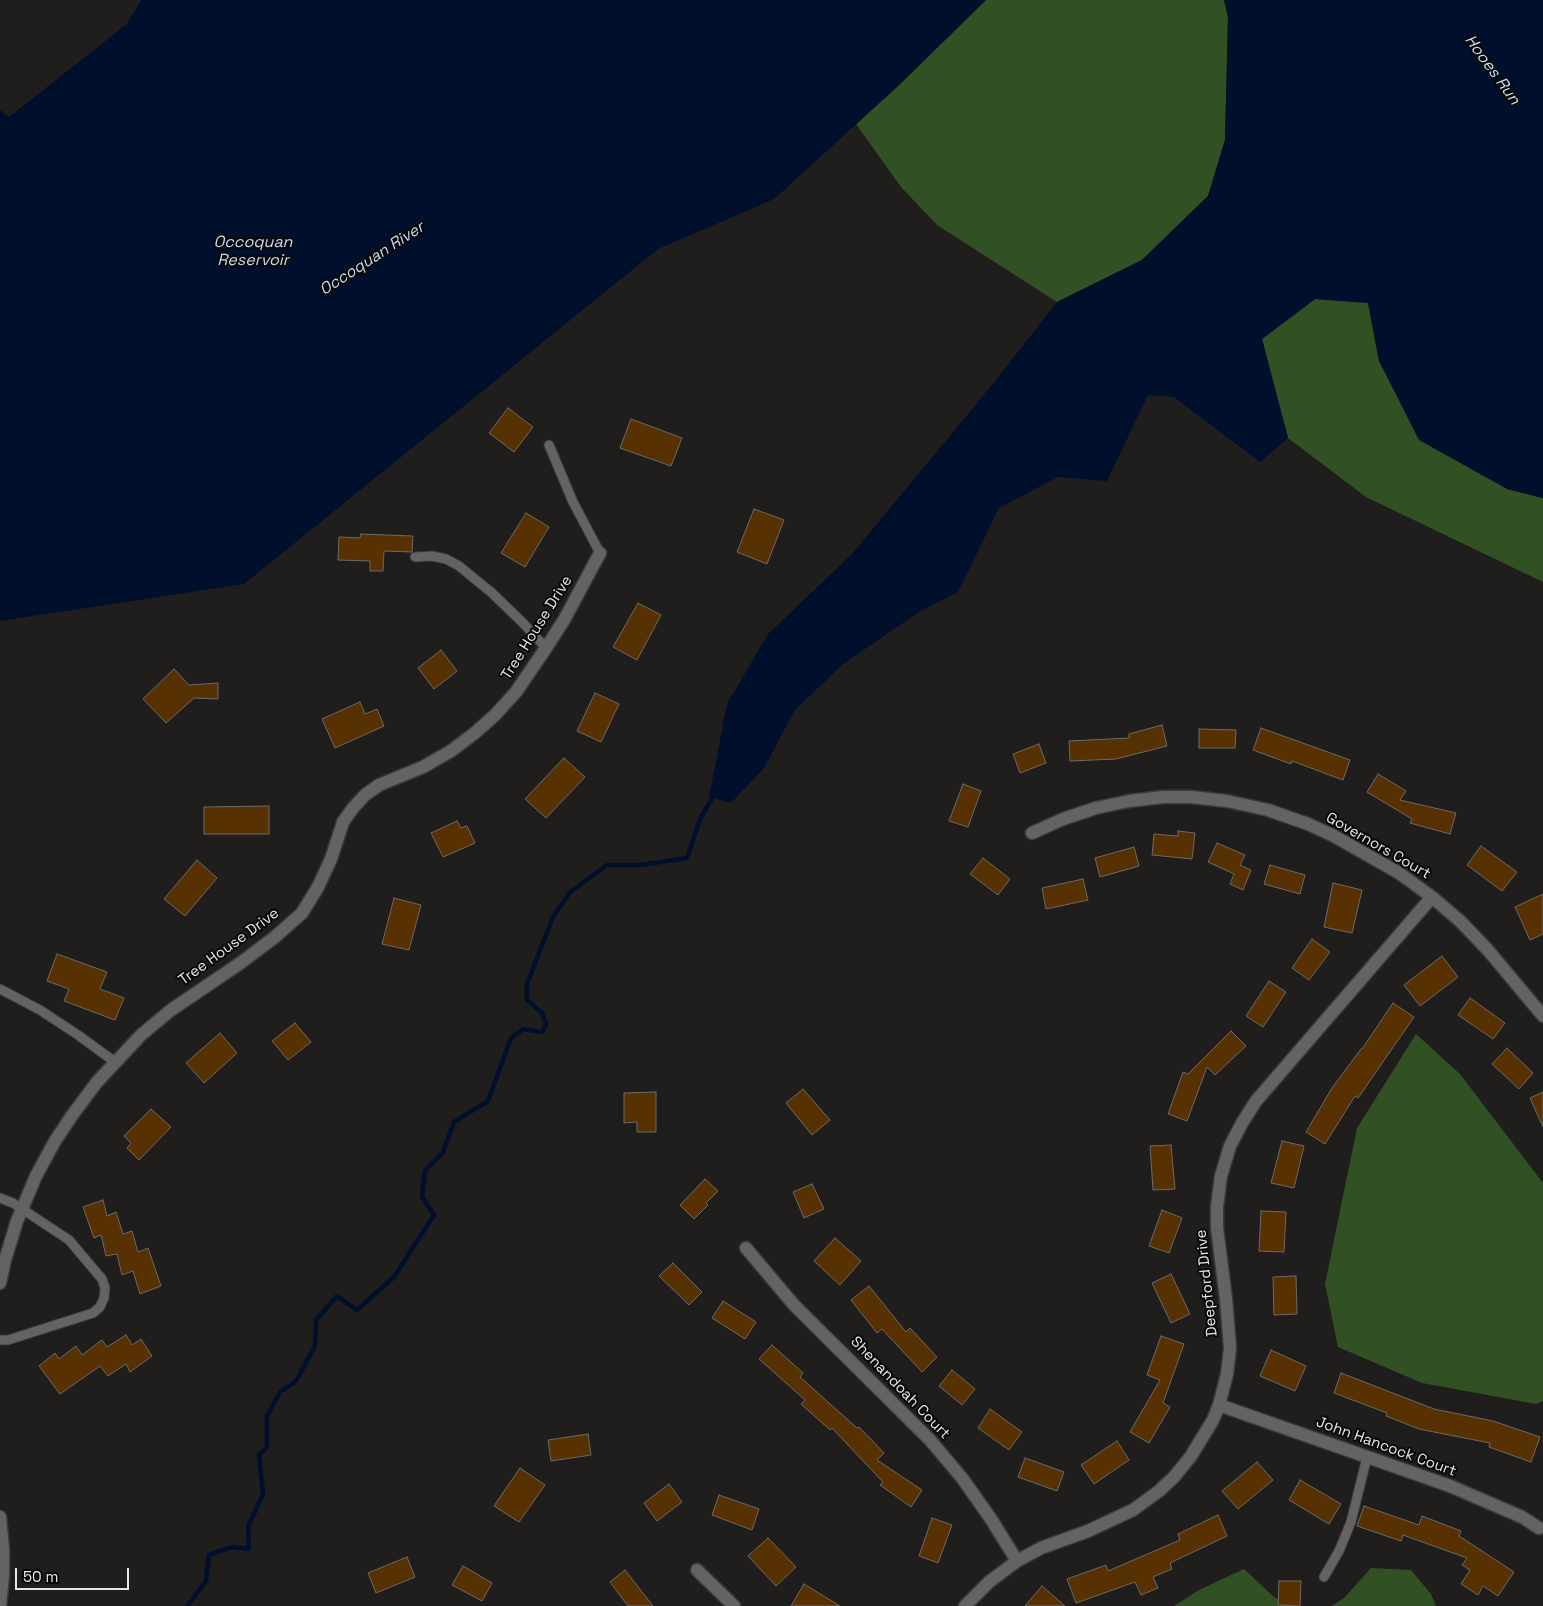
<!DOCTYPE html>
<style>
body{margin:0}
#map{position:relative;width:1543px;height:1606px;overflow:hidden;background:#1f1e1c;font-family:"Space Grotesk",sans-serif}
canvas{display:block}
.scale{position:absolute;left:15px;top:1568px;width:114px;height:22px;box-sizing:border-box;border:2px solid #e9e8e6;border-top:0;padding-left:6px;font-size:15px;line-height:18px;white-space:nowrap;color:#e9e8e6;-webkit-text-stroke:4px #080807;paint-order:stroke}
</style>
<div id="map">
<canvas width="1543" height="1606"></canvas>
<div class="scale">50 m</div>
</div>
<script>
const ctx = document.querySelector('canvas').getContext('2d');
ctx.lineJoin = 'round';
function fillPath(path, color) { ctx.fillStyle = color; ctx.fill(path, 'evenodd'); }
const toPath = rows => new Path2D(rows.map(r => 'M' + r).join(''));
function strokePath(path, color, width, dash) { ctx.strokeStyle = color; ctx.lineWidth = width; ctx.lineCap = dash ? 'butt' : 'round'; ctx.setLineDash(dash || []); ctx.stroke(path); }
function label(font, color, halo, rows, align = 'center') {
  ctx.font = font + ' "Space Grotesk",sans-serif'; ctx.lineWidth = 4; ctx.setLineDash([]); ctx.textBaseline = 'middle'; ctx.strokeStyle = halo; ctx.fillStyle = color; for (const [text, x, y, turn = 0] of rows) {
    ctx.save(); ctx.translate(x, y); ctx.rotate((+turn || 0) * Math.PI / 180); ctx.textAlign = isNaN(turn) ? turn : align; if (halo) ctx.strokeText(text, 0, 0); ctx.fillText(text, 0, 0); ctx.restore();
  }
}
const forest = toPath([
 [986,0,1224,0,1228,17,1225,140,1208,196,1142,260,1057,302,937,225,901,187,856,124,897,87],
 [1315,299,1368,303,1379,361,1507,489,1543,498,1543,582,1366,497,1288,438,1262,339],
 [1416,1034,1460,1074,1543,1183,1543,1401,1536,1404,1422,1383,1338,1347,1325,1284,1357,1128],
 [1371,1568,1411,1570,1431,1594,1436,1606,1332,1606,1344,1598],
 [1244,1569,1274,1597,1292,1606,1174,1606,1199,1590]
]);
const water = toPath([
 [141,0,986,0,897,87,774,199,658,249,244,584,0,621,0,110,9,117,127,24],
 [1224,0,1543,0,1543,498,1507,489,1419,440,1379,361,1368,303,1315,299,1262,339,1288,438,1260,462,1174,397,1148,395,1107,481,1058,477,999,508,958,592,919,612,843,664,795,710,764,768,731,803,709,797,727,704,768,634,852,554,992,385,1057,302,1142,260,1208,196,1225,140,1228,17]
]);
const stream = toPath([
 [187,1606,206,1581,209,1555,232,1547,249,1549,248,1527,263,1494,259,1455,267,1447,267,1416,280,1392,296,1381,315,1346,316,1320,337,1296,357,1310,394,1277,434,1215,422,1197,425,1171,443,1152,454,1122,488,1101,511,1038,523,1029,542,1032,546,1024,542,1013,527,1000,527,984,553,917,570,892,607,865,640,865,687,858,700,819,714,795]
]);
const building = toPath([
 [508,408,533,427,514,452,489,433,508,408],
 [631,419,682,438,671,466,620,448,631,419],
 [754,509,784,520,767,564,737,552,754,509],
 [526,513,549,527,525,567,501,553,526,513],
 [361,534,413,536,412,552,384,551,383,571,370,571,370,561,338,560,339,537,360,538,361,534],
 [638,603,661,615,637,660,613,647,638,603],
 [441,650,457,671,434,689,418,668,441,650],
 [174,669,189,685,218,683,218,699,194,698,166,723,143,699,174,669],
 [595,693,619,704,601,742,577,731,595,693],
 [360,702,365,714,377,709,384,726,335,748,322,719,360,702],
 [1162,725,1167,746,1116,759,1070,761,1069,741,1129,738,1129,734,1162,725],
 [1261,728,1350,760,1343,780,1292,761,1291,764,1253,750,1261,728],
 [1199,729,1236,730,1235,748,1199,748,1199,729],
 [1039,744,1046,763,1020,773,1013,754,1039,744],
 [564,758,585,777,546,818,525,799,564,758],
 [1378,774,1406,791,1400,800,1456,813,1450,834,1410,823,1412,819,1367,792,1378,774],
 [963,784,981,791,968,827,949,821,963,784],
 [269,806,269,834,204,834,204,807,269,806],
 [457,821,461,828,467,826,475,843,443,857,431,833,457,821],
 [1178,831,1195,833,1192,859,1152,855,1154,834,1178,836,1178,831],
 [1217,843,1245,855,1240,865,1251,870,1243,890,1230,884,1234,874,1208,862,1217,843],
 [1481,846,1517,872,1502,891,1467,865,1481,846],
 [1134,847,1139,866,1100,877,1095,858,1134,847],
 [983,858,1010,879,998,895,970,874,983,858],
 [197,860,217,878,185,916,164,899,197,860],
 [1270,865,1305,875,1300,894,1264,884,1270,865],
 [1083,879,1088,900,1046,909,1042,888,1083,879],
 [1333,883,1362,890,1352,933,1324,927,1333,883],
 [1543,894,1543,934,1530,940,1515,907,1543,894],
 [394,898,421,905,409,950,382,944,394,898],
 [1312,939,1330,952,1309,980,1292,968,1312,939],
 [57,954,107,972,100,989,124,998,115,1020,64,1001,69,989,47,981,57,954],
 [1442,956,1458,977,1420,1006,1404,985,1442,956],
 [1269,981,1286,992,1263,1027,1246,1016,1269,981],
 [1470,998,1505,1023,1493,1039,1458,1015,1470,998],
 [1393,1003,1414,1017,1358,1098,1355,1096,1325,1144,1306,1132,1332,1088,1361,1049,1362,1049,1393,1003],
 [295,1023,311,1042,288,1060,272,1041,295,1023],
 [1231,1031,1246,1046,1215,1075,1207,1067,1187,1121,1168,1114,1183,1072,1188,1074,1231,1031],
 [220,1033,237,1053,204,1083,186,1063,220,1033],
 [1507,1048,1533,1073,1519,1089,1492,1064,1507,1048],
 [803,1089,830,1120,812,1135,786,1103,803,1089],
 [656,1092,656,1132,637,1132,637,1122,624,1123,624,1093,656,1092],
 [1543,1092,1543,1127,1530,1098,1543,1092],
 [151,1109,171,1127,139,1160,127,1148,131,1143,124,1136,151,1109],
 [1282,1141,1304,1146,1294,1188,1271,1183,1282,1141],
 [1171,1145,1175,1189,1153,1190,1150,1146,1171,1145],
 [705,1179,718,1191,706,1203,708,1205,694,1219,680,1205,705,1179],
 [812,1184,824,1209,804,1218,793,1192,812,1184],
 [103,1200,107,1216,116,1212,123,1234,132,1231,138,1252,148,1248,161,1286,140,1294,133,1271,122,1275,117,1254,106,1256,101,1235,94,1238,83,1207,103,1200],
 [1162,1210,1182,1218,1169,1253,1149,1246,1162,1210],
 [1261,1211,1286,1212,1284,1252,1259,1251,1261,1211],
 [835,1238,861,1261,840,1285,814,1261,835,1238],
 [673,1263,702,1292,689,1305,659,1276,673,1263],
 [1171,1274,1190,1314,1171,1323,1152,1283,1171,1274],
 [1296,1276,1297,1314,1274,1315,1273,1277,1296,1276],
 [869,1286,906,1332,910,1328,937,1357,922,1372,882,1329,877,1333,851,1300,869,1286],
 [723,1301,756,1322,745,1339,712,1318,723,1301],
 [126,1335,132,1345,141,1339,152,1356,130,1372,126,1364,108,1376,100,1366,60,1394,39,1366,55,1353,59,1359,76,1346,82,1355,102,1340,107,1347,126,1335],
 [1161,1336,1184,1344,1163,1403,1170,1407,1149,1443,1130,1432,1160,1380,1147,1375,1161,1336],
 [772,1345,803,1373,800,1377,857,1428,859,1427,884,1453,877,1460,922,1490,911,1507,880,1485,883,1482,832,1428,830,1430,801,1404,805,1400,759,1359,772,1345],
 [1271,1350,1306,1366,1295,1391,1260,1376,1271,1350],
 [952,1370,975,1389,962,1405,939,1386,952,1370],
 [1341,1373,1434,1409,1493,1421,1540,1437,1531,1462,1489,1447,1490,1443,1419,1429,1386,1416,1387,1413,1334,1393,1341,1373],
 [990,1409,1022,1432,1009,1450,978,1428,990,1409],
 [588,1434,591,1455,551,1461,548,1440,588,1434],
 [1117,1441,1129,1460,1094,1484,1081,1465,1117,1441],
 [1025,1458,1064,1472,1057,1491,1018,1477,1025,1458],
 [1257,1462,1273,1480,1238,1509,1222,1491,1257,1462],
 [520,1468,545,1485,519,1522,494,1506,520,1468],
 [1300,1480,1341,1504,1329,1524,1289,1500,1300,1480],
 [669,1484,682,1502,657,1521,644,1503,669,1484],
 [719,1495,759,1509,752,1530,712,1515,719,1495],
 [1364,1506,1419,1525,1422,1516,1461,1531,1459,1536,1514,1572,1498,1596,1483,1586,1478,1595,1461,1584,1470,1570,1462,1565,1467,1558,1403,1535,1401,1541,1357,1526,1364,1506],
 [1218,1515,1227,1536,1170,1563,1172,1569,1153,1577,1158,1588,1141,1595,1135,1582,1076,1603,1067,1579,1106,1565,1108,1571,1180,1540,1178,1534,1218,1515],
 [932,1518,952,1525,938,1563,919,1556,932,1518],
 [768,1538,796,1567,776,1586,748,1556,768,1538],
 [407,1557,415,1577,376,1593,368,1573,407,1557],
 [463,1566,492,1583,482,1601,452,1585,463,1566],
 [625,1570,653,1606,628,1606,610,1582,625,1570],
 [1279,1581,1301,1581,1300,1606,1278,1605,1279,1581],
 [804,1584,840,1606,791,1606,804,1584],
 [1042,1586,1065,1606,1025,1606,1042,1586]
]);
const lane = toPath([
 [549,445,573,502,600,553],
 [415,557,432,556,446,559,459,566,492,593,523,623,546,648],
 [0,989,40,1010,78,1035,115,1062],
 [0,1198,13,1203,69,1240,102,1279,105,1288,104,1298,100,1307,93,1313,8,1340,0,1340],
 [1324,1577,1339,1551,1351,1522,1367,1457]
]);
const street = toPath([
 [1032,833,1063,819,1096,808,1129,801,1163,797,1191,797,1227,801,1268,810,1308,824,1334,836,1399,873,1432,897,1460,921,1487,949,1543,1016],
 [746,1248,794,1305,930,1440,962,1478,991,1519,1017,1561],
 [0,1283,5,1260,17,1221,36,1176,55,1141,73,1114,97,1082,141,1035,171,1010,239,964,275,937,302,913,318,887,331,859,343,822,353,808,365,795,379,785,423,767,451,751,476,732,495,715,516,692,546,648,564,620,600,553],
 [1219,1405,1450,1486,1522,1517,1539,1528],
 [0,1517,3,1548,3,1576,0,1606],
 [697,1570,734,1606],
 [965,1606,989,1582,1017,1561,1041,1548,1088,1531,1133,1510,1159,1491,1174,1477,1191,1456,1213,1420,1219,1405,1227,1374,1230,1348,1226,1299,1217,1228,1217,1207,1221,1176,1230,1146,1242,1123,1256,1101,1432,897]
]);
const streetNames = [
 ["Tree House Drive",537,628,-58],
 ["Governors Court",1378,846,30],
 ["Tree House Drive",229,947,-36],
 ["Deepford Drive",1207,1283,-96],
 ["Shenandoah Court",900,1388,46],
 ["John Hancock Court",1386,1447,20]
];
const waterNames = [
 ["Hooes Run",1492,70,54],
 ["Occoquan",253,243],
 ["Reservoir",253,261],
 ["Occoquan River",372,259,-33]
];
fillPath(forest, '#315124');
fillPath(water, '#000f2b');
strokePath(stream, '#000f2b', 4.5);
fillPath(building, '#583103');
strokePath(building, '#6c6a68', 1);
strokePath(lane, '#3b3a38', 11);
strokePath(street, '#3b3a38', 15);
strokePath(lane, '#646362', 9);
strokePath(street, '#646362', 12);
label('15px', '#e9e8e6', '#080807', streetNames);
label('italic 16px', '#c6daf5', '#080807', waterNames);
</script>
